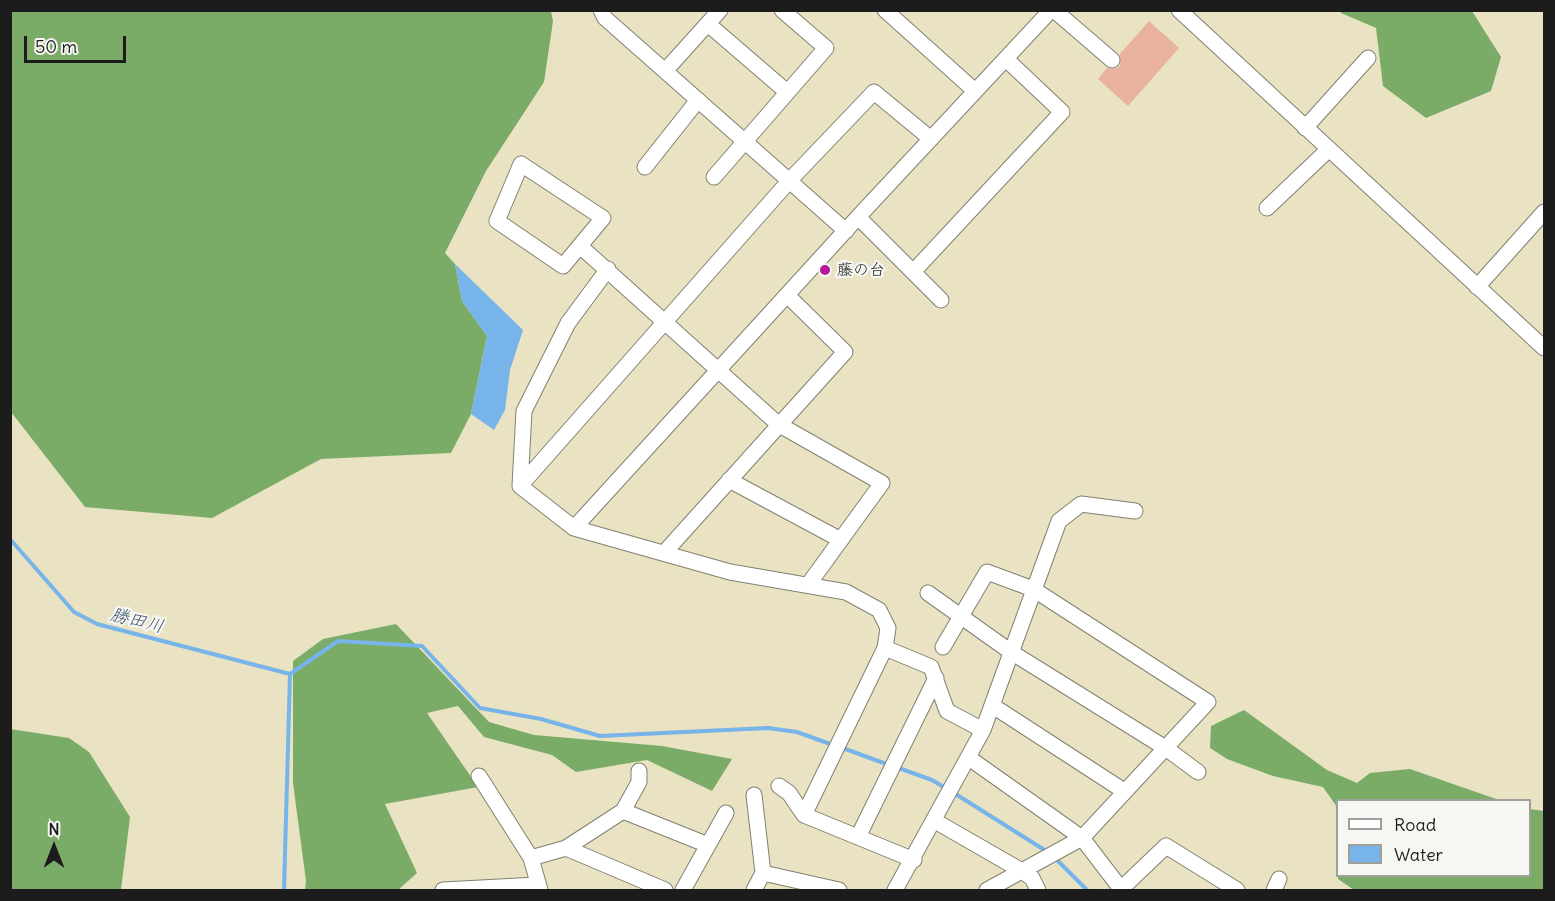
<!DOCTYPE html>
<meta charset="utf-8">
<style>
body{margin:0}
#map{position:relative;width:1555px;height:901px;overflow:hidden;background:#e9e3c3;font-family:Delius,sans-serif}
canvas{display:block}
.frame{position:absolute;inset:0;border:12px solid #1c1c1c;pointer-events:none}
.legend{position:absolute;left:1336px;top:799px;width:195px;height:78px;box-sizing:border-box;background:#f6f6f2;border:2px solid #9f9f9c;margin:0;padding:8px 10px;list-style:none;font-size:18px;color:#1c1c1c}
.legend li{display:flex;align-items:center;gap:12px;height:30px}
.legend b{width:30px;border:2px solid #9f9f9c}
.north{position:absolute;left:24px;top:817px;width:60px;height:60px;-webkit-text-stroke:4px #f6f6f2;paint-order:stroke;rotate:0deg;font-size:16px;font-weight:700;line-height:24px;text-align:center;color:#1c1c1c}
.north::after{content:'';display:block;margin:auto;width:21px;height:27px;background:#1c1c1c;clip-path:polygon(50% 0,100% 100%,50% 72%,0 100%)}
.scale{position:absolute;left:24px;top:36px;width:102px;height:27px;box-sizing:border-box;border:3px solid #1c1c1c;border-top:0;padding-left:8px;font-size:18px;line-height:21px;white-space:nowrap;color:#1c1c1c;-webkit-text-stroke:4px #f6f6f2;paint-order:stroke}
</style>
<div id="map">
<canvas width="1555" height="901"></canvas>
<div class="frame"></div>
<ul class="legend">
<li><b style="height:8px;background:#fff"></b>Road</li>
<li><b style="height:16px;background:#77b4e9"></b>Water</li>
</ul>
<div class="north">N</div>
<div class="scale">50 m</div>
</div>
<script>
const ctx = document.querySelector('canvas').getContext('2d');
ctx.lineJoin = 'round';
function fillPath(path, color) { ctx.fillStyle = color; ctx.fill(path, 'evenodd'); }
const toPath = rows => new Path2D(rows.map(r => 'M' + r).join(''));
function strokePath(path, color, width, dash) { ctx.strokeStyle = color; ctx.lineWidth = width; ctx.lineCap = dash ? 'butt' : 'round'; ctx.setLineDash(dash || []); ctx.stroke(path); }
function label(font, color, halo, rows, align = 'center') {
  ctx.font = font + ' Delius,"Klee One",sans-serif'; ctx.lineWidth = 4.5; ctx.setLineDash([]); ctx.textBaseline = 'middle'; ctx.strokeStyle = halo; ctx.fillStyle = color; for (const [text, x, y, turn = 0] of rows) {
    ctx.save(); ctx.translate(x, y); ctx.rotate((+turn || 0) * Math.PI / 180); ctx.textAlign = isNaN(turn) ? turn : align; if (halo) ctx.strokeText(text, 0, 0); ctx.fillText(text, 0, 0); ctx.restore();
  }
}
const forest = toPath([
 [11,11,551,11,553,21,544,82,486,171,445,253,455,264,462,301,487,336,471,414,451,453,321,459,212,518,85,507,11,412],
 [1341,11,1472,11,1501,57,1491,91,1426,118,1383,86,1376,28,1341,13],
 [396,624,489,722,534,735,662,746,732,759,712,791,647,760,576,772,552,755,484,737,458,706,427,713,478,787,385,804,417,873,398,890,305,890,306,881,293,783,293,661,323,639],
 [1244,710,1327,770,1357,783,1370,773,1410,769,1499,800,1338,800,1337,807,1323,787,1273,776,1227,759,1210,748,1211,726],
 [10,729,69,738,89,752,130,817,121,890,11,890],
 [1530,809,1544,811,1544,890,1354,890,1338,879,1338,876,1530,876]
]);
const water = toPath([
 [455,264,523,330,510,370,505,410,494,430,471,414,487,336,462,301]
]);
const stream = toPath([
 [10,539,74,612,97,624,290,674],
 [290,674,338,641,422,646,480,708,541,719,600,736,768,728,797,732,833,745],
 [840,747,889,765],
 [896,767,932,780,947,789],
 [954,793,1046,851],
 [1055,858,1087,890],
 [284,890,290,674]
]);
const building = toPath([
 [1149,21,1179,48,1128,106,1098,79,1107,68,1115,69,1120,66,1120,54]
]);
const minor = toPath([
 [601,10,605,18,846,231],
 [885,10,975,91],
 [1054,10,1112,60],
 [1179,10,1544,348],
 [708,24,787,92],
 [665,71,720,10],
 [1305,128,1368,58],
 [521,164,603,218,563,266,497,221,521,164],
 [645,167,698,100],
 [714,177,826,48,782,10],
 [1267,208,1328,150],
 [858,217,941,300],
 [580,246,778,424,882,483,808,585],
 [913,272,1062,112,1006,59],
 [1477,287,1544,212],
 [729,480,841,540],
 [520,486,574,528,730,572,846,592,879,610,888,628,885,648,804,815],
 [520,486,790,180,874,92,931,139],
 [520,486,524,411,568,323,608,269],
 [574,528,858,217,1051,10],
 [664,553,845,352,787,295],
 [928,593,1011,652,1167,749,1198,772],
 [943,647,987,572,1033,589,1208,702,1082,838,987,890],
 [885,648,931,667,947,711,983,730],
 [993,706,1124,791],
 [969,758,1082,838,1121,889],
 [479,776,531,858,540,890],
 [779,786,789,793,804,815,914,860],
 [754,795,763,873,754,890],
 [623,811,708,845],
 [935,821,1022,871,1032,878,1038,890],
 [858,837,936,678],
 [566,848,665,890],
 [531,858,566,848,623,811,639,782,639,771],
 [763,873,839,890],
 [443,890,537,885],
 [683,890,726,813],
 [895,890,983,730,1059,521,1081,504,1135,511],
 [1120,890,1166,846,1237,890],
 [1274,890,1279,879]
]);
const markers = [
 [825,270,6,"#b5179e"]
];
const poiNames = [
 ["藤の台",837,270]
];
const waterNames = [
 ["勝田川",137,621,14]
];
fillPath(forest, '#7aac68');
fillPath(water, '#77b4e9');
strokePath(stream, '#77b4e9', 4);
fillPath(building, '#e9b29e');
strokePath(minor, '#828070', 17);
strokePath(minor, '#fff', 15);
for (const [x, y, r, color] of markers) { const dot = new Path2D(); dot.arc(x, y, r, 0, 2 * Math.PI); ctx.fillStyle = color; ctx.fill(dot); strokePath(dot, '#f6f6f2', 2); }
label('16px', '#1c1c1c', '#f6f6f2', poiNames, 'left');
label('italic 18px', '#40596e', '#f6f6f2', waterNames);
</script>
